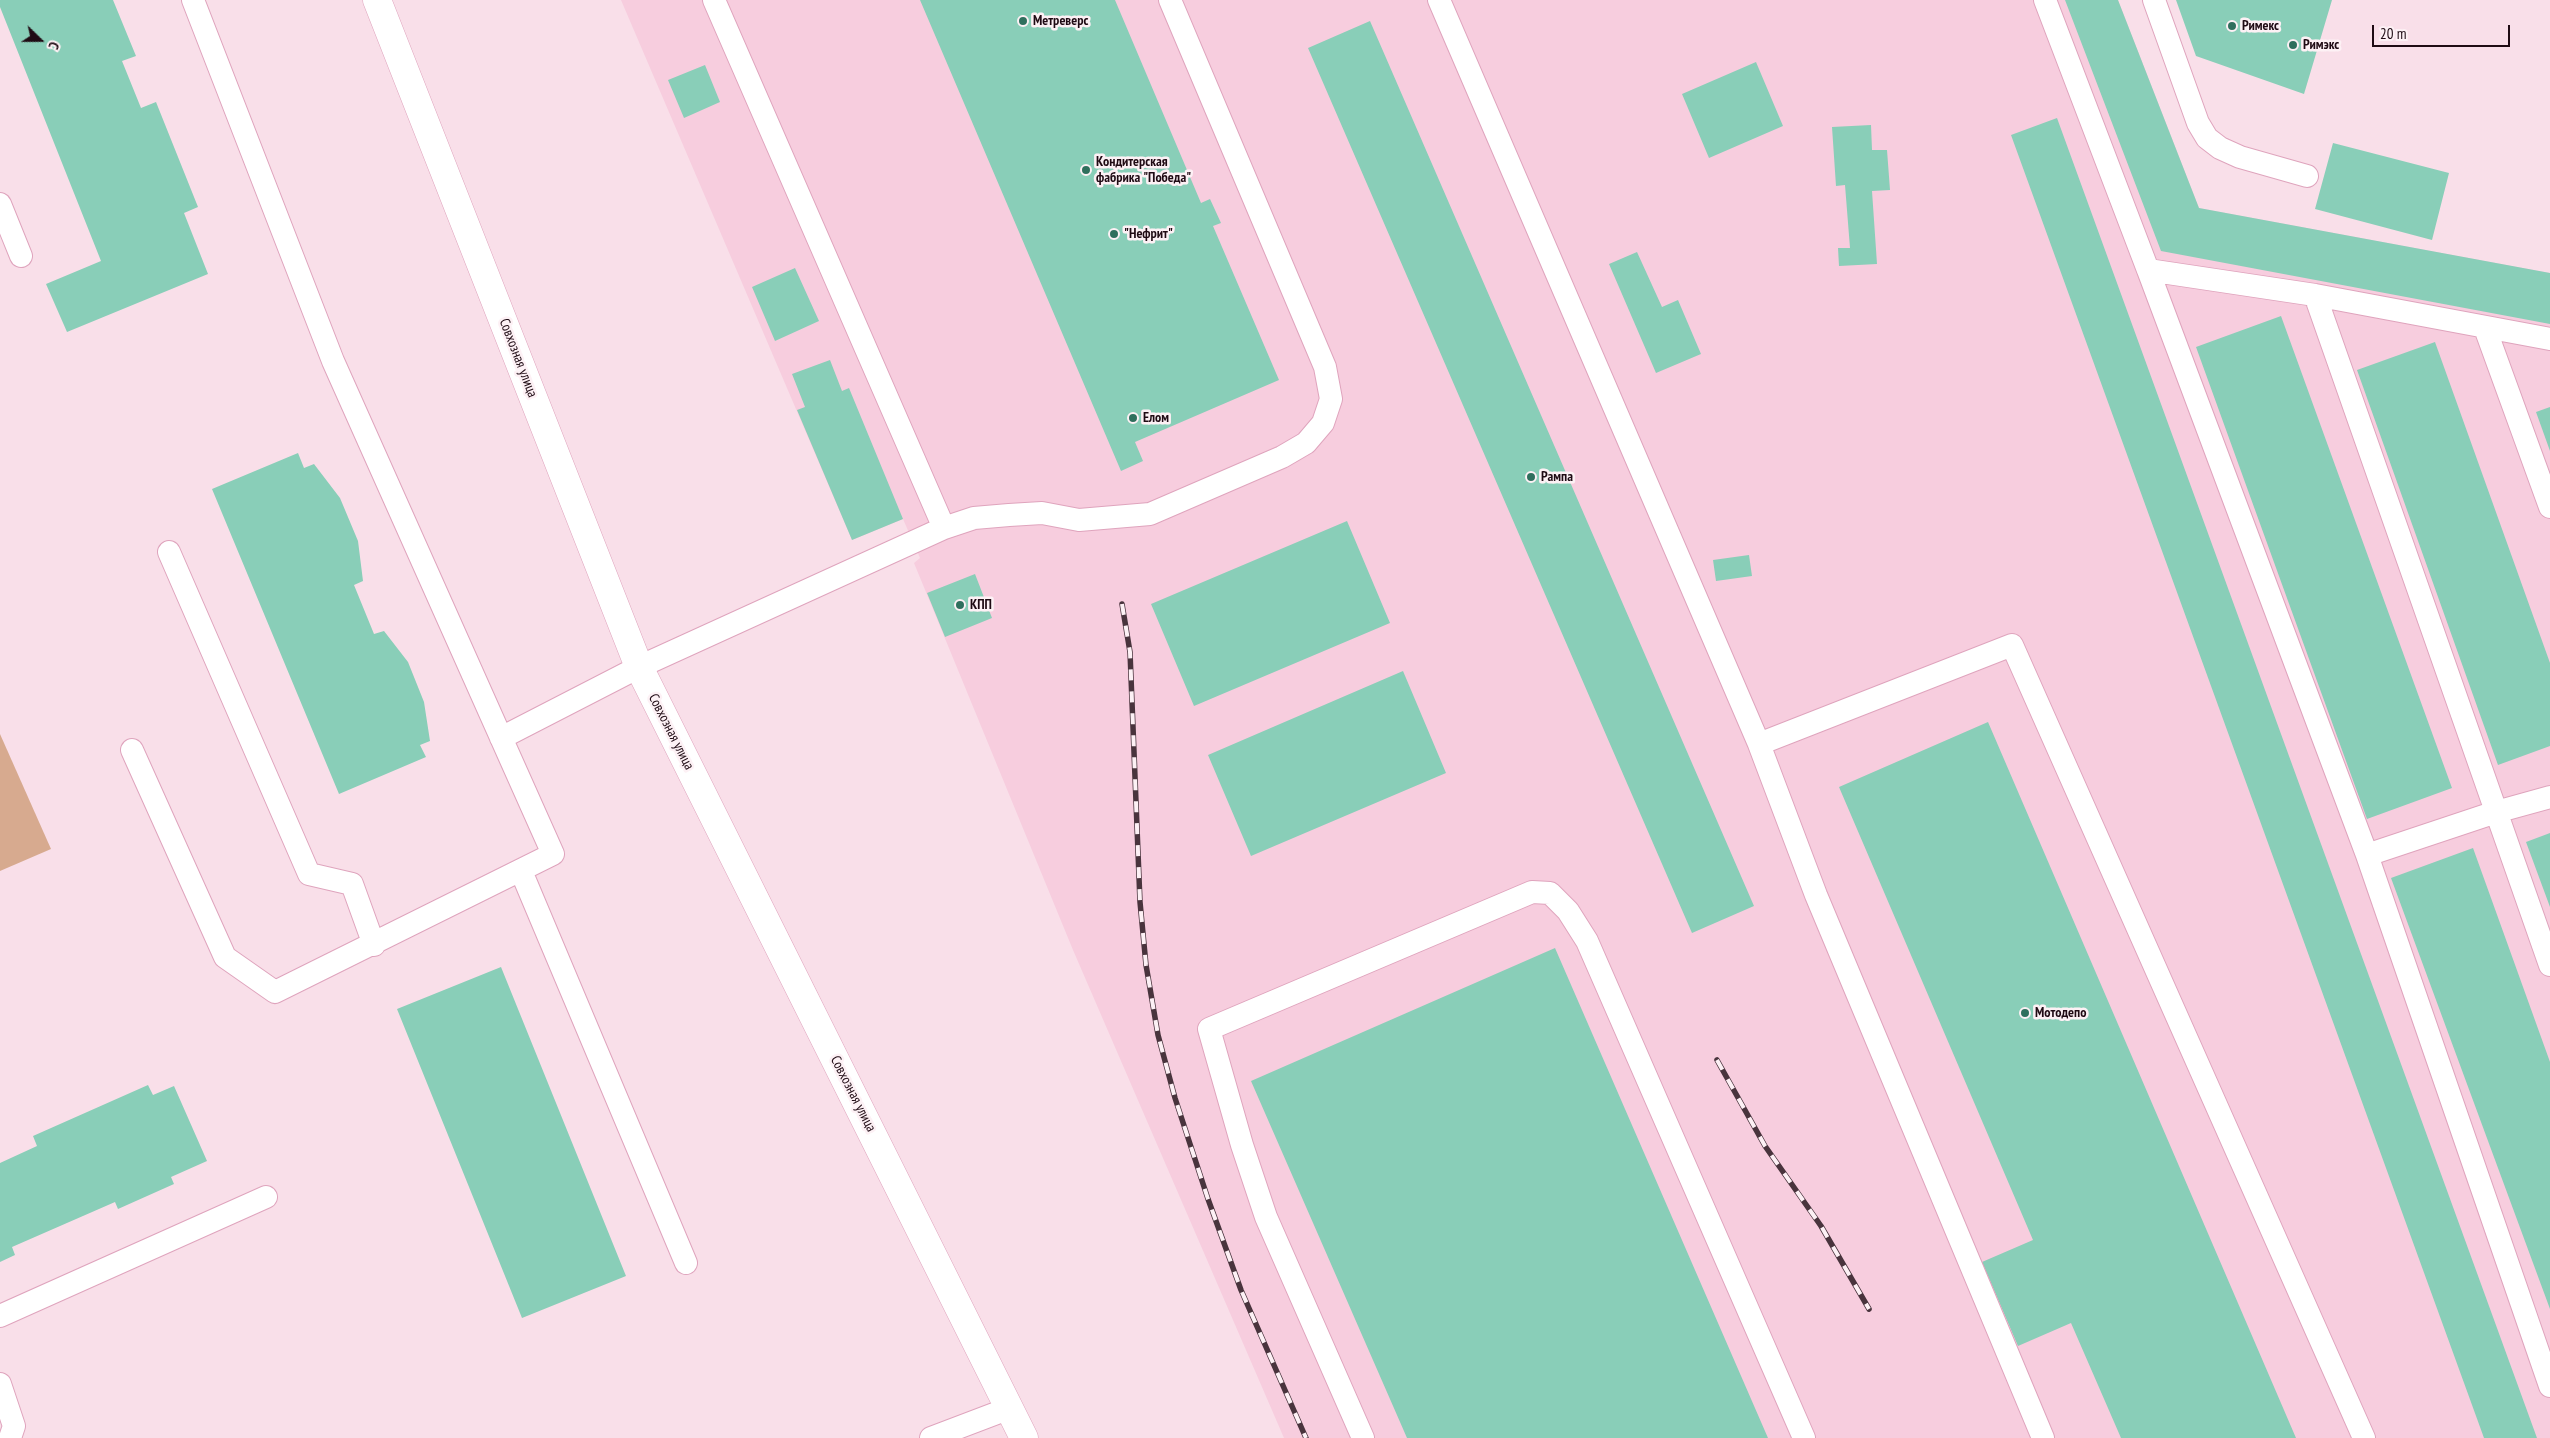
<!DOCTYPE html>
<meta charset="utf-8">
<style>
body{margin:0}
#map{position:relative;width:2550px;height:1438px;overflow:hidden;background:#f9dfe9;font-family:"PT Sans Narrow",sans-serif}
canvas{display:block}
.north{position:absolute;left:15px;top:15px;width:50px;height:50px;-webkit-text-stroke:4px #fdf1f5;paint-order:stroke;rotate:112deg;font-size:14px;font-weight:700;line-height:20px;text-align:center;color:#1f0b14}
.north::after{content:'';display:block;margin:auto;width:18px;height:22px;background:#1f0b14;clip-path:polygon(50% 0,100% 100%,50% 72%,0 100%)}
.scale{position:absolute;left:2372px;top:25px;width:138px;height:22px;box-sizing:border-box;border:2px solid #1f0b14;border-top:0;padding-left:6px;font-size:15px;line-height:18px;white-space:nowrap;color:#1f0b14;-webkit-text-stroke:4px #fdf1f5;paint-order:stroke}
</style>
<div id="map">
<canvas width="2550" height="1438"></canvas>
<div class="north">С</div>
<div class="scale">20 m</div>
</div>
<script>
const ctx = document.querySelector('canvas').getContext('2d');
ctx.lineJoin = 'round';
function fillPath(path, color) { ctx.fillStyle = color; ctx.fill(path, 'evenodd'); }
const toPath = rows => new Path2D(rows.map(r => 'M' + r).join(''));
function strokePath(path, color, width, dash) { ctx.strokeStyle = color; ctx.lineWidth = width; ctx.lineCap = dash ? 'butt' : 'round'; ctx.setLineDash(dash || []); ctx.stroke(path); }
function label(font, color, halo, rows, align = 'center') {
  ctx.font = font + ' "PT Sans Narrow",sans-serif'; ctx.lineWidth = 5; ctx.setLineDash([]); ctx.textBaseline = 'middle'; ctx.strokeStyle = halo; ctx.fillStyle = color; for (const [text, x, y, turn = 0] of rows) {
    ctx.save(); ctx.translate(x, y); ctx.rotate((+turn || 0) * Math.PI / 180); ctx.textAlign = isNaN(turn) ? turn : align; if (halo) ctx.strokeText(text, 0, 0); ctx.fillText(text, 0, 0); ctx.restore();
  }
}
const built = toPath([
 [621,0,2118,0,2199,208,2550,273,2550,1438,1284,1438,1073,950,914,563,920,558,903,519,852,540]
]);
const green = toPath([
 [0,734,51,849,0,871]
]);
const building = toPath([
 [0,0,113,0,136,56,122,61,141,108,156,102,198,207,184,213,208,274,67,332,46,284,101,261,0,7],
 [920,0,1115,0,1201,203,1210,199,1221,223,1213,226,1279,380,1135,442,1143,461,1121,471],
 [2065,0,2118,0,2199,208,2550,273,2550,324,2161,251],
 [2176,0,2332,0,2304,94,2196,56],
 [1370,21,1754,906,1692,933,1308,48],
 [1756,62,1783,126,1709,158,1682,94],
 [705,65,720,102,684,118,668,80],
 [2057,118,2537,1438,2484,1438,2011,135],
 [1871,125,1872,150,1887,150,1890,190,1872,191,1877,264,1839,266,1838,248,1850,248,1845,185,1836,186,1832,127],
 [2333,143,2449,173,2432,240,2315,209],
 [1637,252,1662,307,1678,300,1701,354,1656,373,1609,264],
 [795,268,819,321,775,341,752,287],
 [2281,316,2452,788,2367,819,2196,347],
 [2435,342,2550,663,2550,746,2498,765,2357,370],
 [830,360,842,391,849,388,903,519,852,540,797,410,805,407,792,374],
 [2550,407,2550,451,2536,412],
 [298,453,304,468,314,464,340,498,358,541,363,581,354,585,374,634,384,631,408,662,424,702,430,741,420,745,426,757,339,794,212,489],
 [1347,521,1390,623,1194,706,1151,604],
 [1749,555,1752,576,1716,581,1713,560],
 [975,574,992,618,945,637,927,593],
 [1403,671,1446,773,1251,856,1208,755],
 [1988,722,2296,1438,2121,1438,2071,1323,2018,1346,1982,1262,2033,1240,1839,787],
 [2550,833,2550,907,2526,842],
 [2473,848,2550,1062,2550,1309,2391,878],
 [1555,948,1768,1438,1407,1438,1251,1081],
 [501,967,626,1276,522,1318,397,1009],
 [148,1085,153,1095,174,1086,207,1161,171,1177,174,1184,118,1209,115,1202,12,1247,15,1255,0,1262,0,1163,37,1146,33,1136]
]);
const service = toPath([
 [714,0,944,528,974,518,1009,515,1042,513,1079,520,1150,514,1282,457,1306,443,1323,423,1331,399,1325,367,1170,0],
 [1439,0,1759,744,2012,645,2364,1438],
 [2045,0,2148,270,2315,295,2550,339],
 [2154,0,2198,123,2207,138,2220,148,2240,157,2307,176],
 [0,204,21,256],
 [2148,270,2367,855,2550,1386],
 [2315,295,2550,965],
 [2485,328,2550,507],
 [169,552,309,874,352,884,374,945],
 [501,738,639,667,944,528],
 [1759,744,1816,895,2043,1438],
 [132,750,225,957,275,992,553,854,333,361,193,0],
 [2367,855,2496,812,2550,797],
 [521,871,686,1263],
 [0,1316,266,1197],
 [0,1384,14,1426,10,1438],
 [931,1438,1010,1408],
 [1363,1438,1266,1217,1242,1145,1209,1029,1532,892,1550,893,1568,911,1587,941,1804,1438]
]);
const minor = toPath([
 [377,0,639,667,1024,1438]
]);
const rail = toPath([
 [1122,604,1130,652,1140,902,1146,965,1158,1035,1175,1098,1208,1199,1241,1290,1306,1438],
 [1717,1060,1765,1146,1821,1226,1869,1309]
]);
const markers = [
 [1023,21,5,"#2f6f5d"],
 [2232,26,5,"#2f6f5d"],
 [2293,45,5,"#2f6f5d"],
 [1086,170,5,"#2f6f5d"],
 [1114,234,5,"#2f6f5d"],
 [1133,418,5,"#2f6f5d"],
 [1531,477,5,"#2f6f5d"],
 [960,605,5,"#2f6f5d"],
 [2025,1013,5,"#2f6f5d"]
];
const poiNames = [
 ["Метреверс",1033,21],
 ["Римекс",2242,26],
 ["Римэкс",2303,45],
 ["Кондитерская",1096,162],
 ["фабрика \"Победа\"",1096,178],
 ["\"Нефрит\"",1124,234],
 ["Елом",1143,418],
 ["Рампа",1541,477],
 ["КПП",970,605],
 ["Мотодепо",2035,1013]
];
const streetNames = [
 ["Совхозная улица",518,358,69],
 ["Совхозная улица",671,732,63],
 ["Совхозная улица",853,1094,63]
];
fillPath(built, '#f7cdde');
fillPath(green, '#d7aa8f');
fillPath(building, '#89ceb8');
strokePath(service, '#dfa4bd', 24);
strokePath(minor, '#dfa4bd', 29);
strokePath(service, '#fff', 22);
strokePath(minor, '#fff', 28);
strokePath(rail, '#49343d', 5.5);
strokePath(rail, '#fdf1f5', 4, [11]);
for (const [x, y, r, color] of markers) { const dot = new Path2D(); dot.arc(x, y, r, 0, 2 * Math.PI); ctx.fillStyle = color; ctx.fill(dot); strokePath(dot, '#fdf1f5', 2); }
label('bold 14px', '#1f0b14', '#fdf1f5', poiNames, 'left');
label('14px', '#1f0b14', '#fdf1f5', streetNames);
</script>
